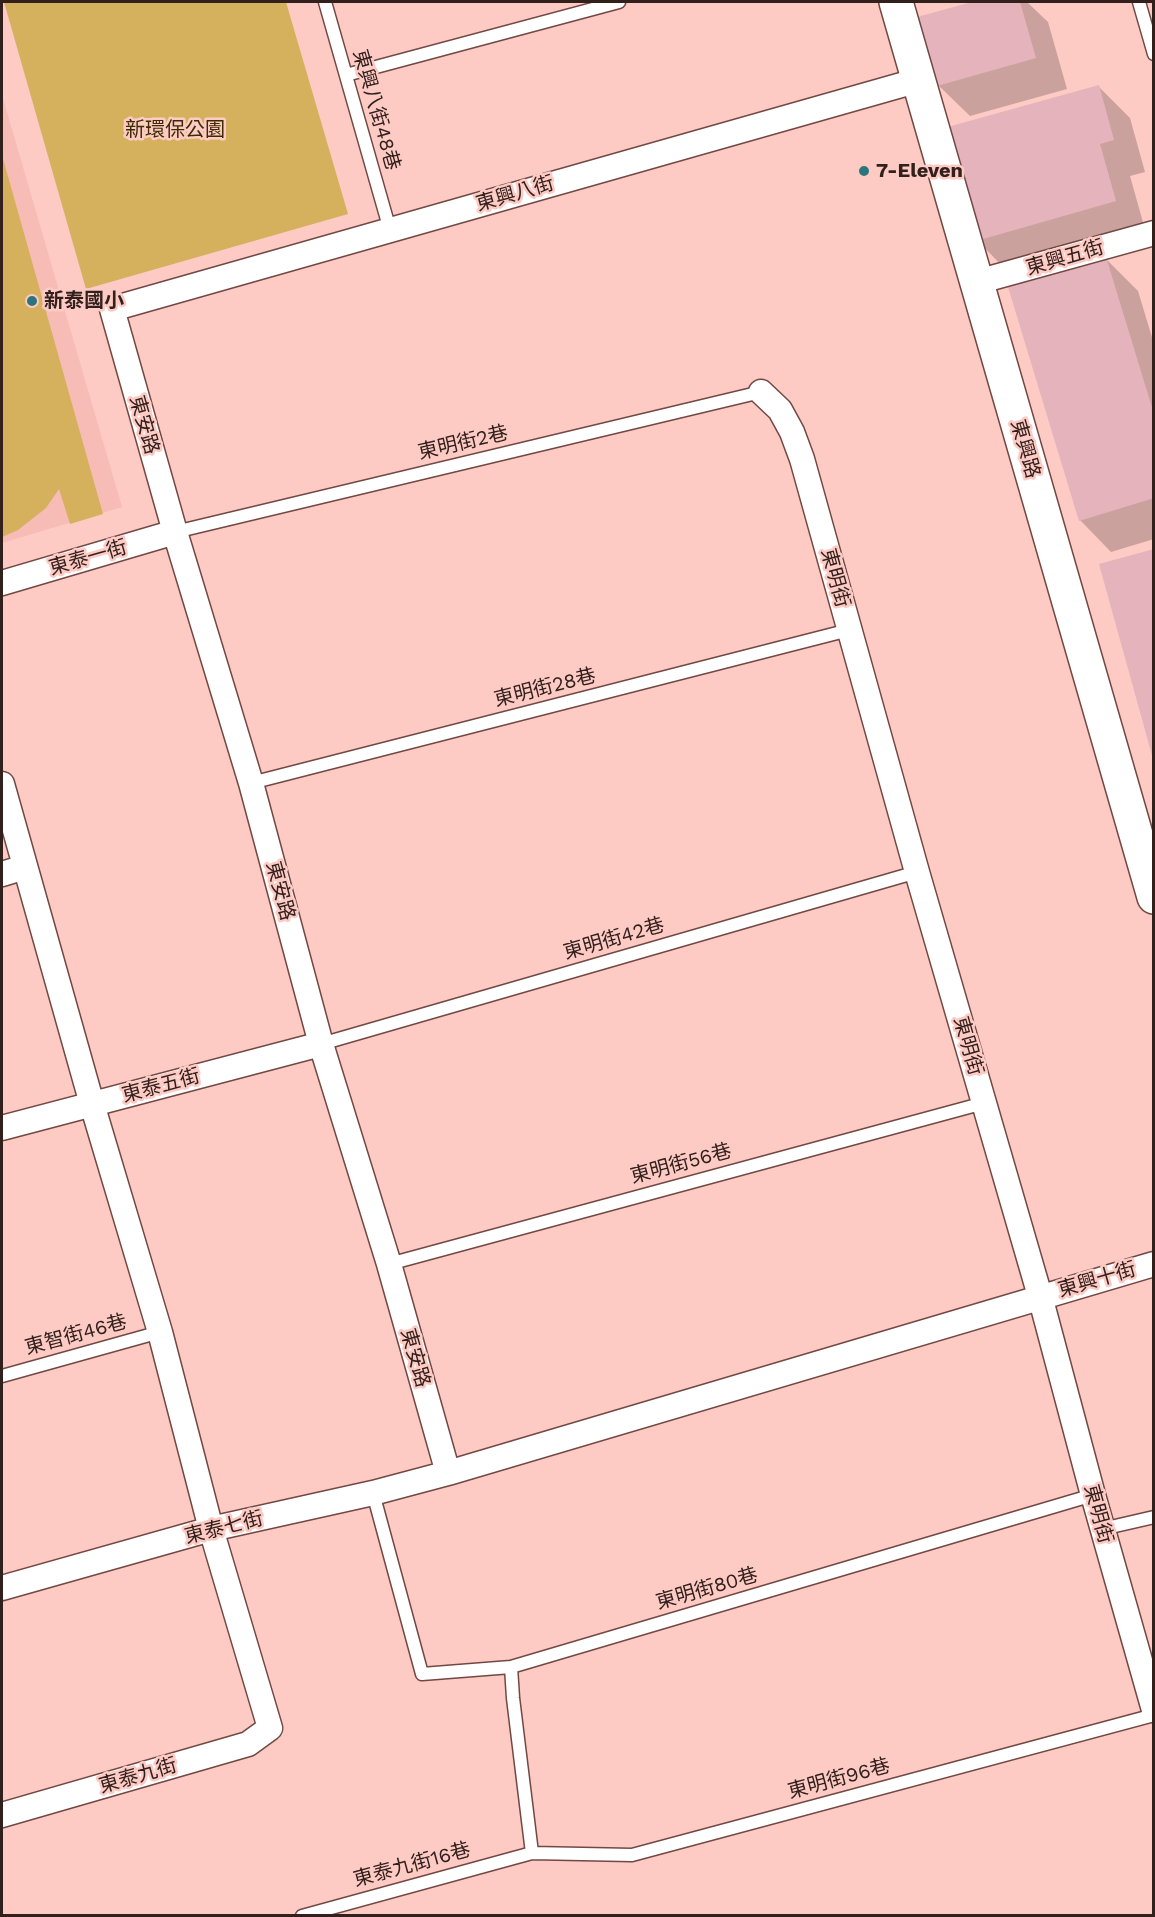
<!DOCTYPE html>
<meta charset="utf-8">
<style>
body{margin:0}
#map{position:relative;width:1155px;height:1917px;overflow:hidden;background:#fdcac4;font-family:"Work Sans",sans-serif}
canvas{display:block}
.frame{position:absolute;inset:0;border:3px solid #32201d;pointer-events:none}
</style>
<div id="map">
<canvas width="1155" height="1917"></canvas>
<div class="frame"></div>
</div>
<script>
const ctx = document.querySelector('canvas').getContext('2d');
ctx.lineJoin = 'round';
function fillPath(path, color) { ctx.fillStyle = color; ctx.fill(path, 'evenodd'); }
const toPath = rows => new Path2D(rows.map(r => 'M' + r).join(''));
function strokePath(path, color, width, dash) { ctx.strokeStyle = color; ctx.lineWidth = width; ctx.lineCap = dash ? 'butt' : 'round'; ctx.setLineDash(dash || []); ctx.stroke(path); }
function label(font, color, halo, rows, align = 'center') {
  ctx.font = font + ' "Work Sans","Noto Sans TC",sans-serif'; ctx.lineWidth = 5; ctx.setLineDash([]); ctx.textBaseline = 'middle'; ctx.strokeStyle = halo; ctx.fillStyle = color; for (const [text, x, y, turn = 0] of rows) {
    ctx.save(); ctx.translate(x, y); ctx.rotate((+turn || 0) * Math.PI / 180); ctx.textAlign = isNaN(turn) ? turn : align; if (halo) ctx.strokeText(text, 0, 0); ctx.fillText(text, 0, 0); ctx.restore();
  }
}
const built = toPath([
 [2,95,122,507,2,543]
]);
const green = toPath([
 [4,2,286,2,348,214,86,289],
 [2,155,103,514,70,524,59,489,46,508,18,530,2,537]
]);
const shadow = toPath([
 [978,2,1027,2,1048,22,1067,89,970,116,938,85,919,18],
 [1098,86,1130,118,1145,172,1130,176,1146,233,1008,272,977,240],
 [1106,259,1138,291,1154,344,1154,539,1111,552,1080,520]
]);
const building = toPath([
 [972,2,1020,2,1036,58,937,86,917,17],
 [1099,85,1114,140,1100,144,1116,201,976,241,944,128],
 [1106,257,1154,414,1154,498,1079,521,1008,287],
 [1154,549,1154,759,1153,759,1099,564]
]);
const lane = toPath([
 [325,2,390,230],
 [1139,2,1154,54],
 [346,75,619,2],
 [175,532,761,392],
 [251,783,849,630],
 [321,1044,917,872],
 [389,1264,984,1103],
 [2,1376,160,1332],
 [373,1493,422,1674,511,1667],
 [1102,1529,1154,1517],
 [532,1853,513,1698,511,1667,1093,1495],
 [302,1916,532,1853,632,1855,1154,1715]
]);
const street = toPath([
 [977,282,1154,233],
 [761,392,780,410,792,432,802,459,917,872,1040,1296,1093,1495,1154,1710],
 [2,583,175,532],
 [2,784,92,1104,160,1332,211,1529,270,1728,248,1744,2,1815],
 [2,874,25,867],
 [2,1128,321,1044],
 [448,1473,389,1264,321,1044,251,783,175,532,112,309,919,80],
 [2,1588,211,1529,373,1493,448,1473,1154,1264]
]);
const secondary = toPath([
 [896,2,1154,897]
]);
const markers = [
 [864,171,6,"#2d757e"],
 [32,301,6,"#2d757e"]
];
const streetNames = [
 ["東興八街48巷",376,110,74],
 ["東興八街",515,194,-16],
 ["東興五街",1065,258,-16],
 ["東安路",144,425,74],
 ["東明街2巷",463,443,-13],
 ["東興路",1025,449,74],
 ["東泰一街",88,558,-16],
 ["東明街",835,578,75],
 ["東明街28巷",545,688,-14],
 ["東安路",280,891,75],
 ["東明街42巷",614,939,-16],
 ["東明街",968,1046,74],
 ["東泰五街",161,1086,-15],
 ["東明街56巷",681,1164,-15],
 ["東興十街",1097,1280,-16],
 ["東智街46巷",76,1335,-15],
 ["東安路",415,1358,74],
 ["東明街",1098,1514,75],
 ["東泰七街",224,1528,-14],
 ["東明街80巷",707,1589,-16],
 ["東泰九街",138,1776,-16],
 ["東明街96巷",839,1779,-15],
 ["東泰九街16巷",412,1865,-15]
];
const parkNames = [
 ["新環保公園",175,130]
];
const poiNames = [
 ["7-Eleven",876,171],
 ["新泰國小",44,301]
];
fillPath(built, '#f7bcb5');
fillPath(green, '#d5b15d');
fillPath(shadow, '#0003');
fillPath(building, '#e5b3bc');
strokePath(lane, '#724843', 15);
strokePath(street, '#724843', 27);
strokePath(secondary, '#724843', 36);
strokePath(lane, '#fff', 12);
strokePath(street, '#fff', 24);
strokePath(secondary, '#fff', 33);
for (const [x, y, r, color] of markers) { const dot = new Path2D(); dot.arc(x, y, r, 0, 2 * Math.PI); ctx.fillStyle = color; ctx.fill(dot); strokePath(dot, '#fdcac4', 2); }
label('20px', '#32201d', '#fdcac4', streetNames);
label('20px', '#3b2b01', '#fdcac4', parkNames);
label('bold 20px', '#32201d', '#fdcac4', poiNames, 'left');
</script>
